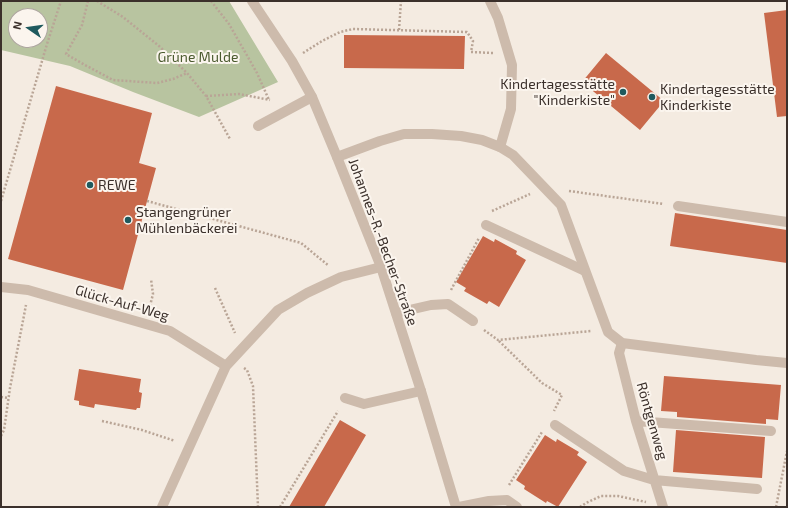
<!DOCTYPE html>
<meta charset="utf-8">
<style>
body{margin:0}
#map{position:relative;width:788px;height:508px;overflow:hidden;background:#f4ebe1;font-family:"Exo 2",sans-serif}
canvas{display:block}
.frame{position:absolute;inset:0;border:2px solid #3b302b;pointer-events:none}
.north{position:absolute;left:8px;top:8px;width:40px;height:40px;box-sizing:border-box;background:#fbf5ee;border:1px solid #aea6a0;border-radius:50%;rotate:283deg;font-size:11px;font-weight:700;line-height:16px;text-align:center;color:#3b302b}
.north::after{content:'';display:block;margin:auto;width:14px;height:18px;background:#1f5a5e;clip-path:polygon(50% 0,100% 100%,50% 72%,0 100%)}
</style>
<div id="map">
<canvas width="788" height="508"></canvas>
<div class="frame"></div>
<div class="north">N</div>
</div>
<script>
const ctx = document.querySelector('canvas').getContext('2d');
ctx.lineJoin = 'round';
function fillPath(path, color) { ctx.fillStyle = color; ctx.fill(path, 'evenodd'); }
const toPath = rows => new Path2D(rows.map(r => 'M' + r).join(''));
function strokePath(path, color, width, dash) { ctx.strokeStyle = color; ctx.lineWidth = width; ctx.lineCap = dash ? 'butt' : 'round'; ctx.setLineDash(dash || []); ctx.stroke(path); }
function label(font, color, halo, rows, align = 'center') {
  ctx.font = font + ' "Exo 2",sans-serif'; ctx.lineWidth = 4; ctx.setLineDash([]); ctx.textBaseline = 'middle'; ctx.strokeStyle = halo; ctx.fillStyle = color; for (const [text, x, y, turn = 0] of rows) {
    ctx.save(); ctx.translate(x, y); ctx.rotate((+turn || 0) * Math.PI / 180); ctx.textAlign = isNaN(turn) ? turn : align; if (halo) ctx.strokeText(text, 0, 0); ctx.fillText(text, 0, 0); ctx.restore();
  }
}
const green = toPath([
 [1,1,229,1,278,82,199,117,133,92,70,66,1,50],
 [16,16,40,16,40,40,16,40]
]);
const building = toPath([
 [787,10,787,116,777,117,764,13],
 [344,35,465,36,464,69,344,68],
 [606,53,664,101,640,130,582,82],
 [56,86,152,113,139,163,156,168,123,290,8,259],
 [675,213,787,230,787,263,670,246],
 [483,236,494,242,495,239,517,251,516,254,526,260,499,307,489,301,487,304,464,291,466,288,456,282],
 [79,369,141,379,139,392,142,393,140,408,137,408,136,410,95,404,94,408,79,405,79,401,74,400],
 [664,376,781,385,778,420,766,419,766,424,677,417,677,412,661,411],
 [340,420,366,435,341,478,324,507,289,507],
 [676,430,765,437,762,478,673,472],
 [545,435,556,442,557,439,579,452,577,455,587,462,558,507,547,501,546,503,524,489,525,486,516,480]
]);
const path = toPath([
 [88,1,82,25,66,54,85,65,113,80,157,83,173,79,187,73],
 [97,1,123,17,159,46,187,73,206,96,230,139],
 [211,1,229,24,257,73,269,100],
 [399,30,401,1],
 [303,53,322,41,340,32,353,29,467,32,473,41,471,52,493,53],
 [206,96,239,94,270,100],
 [569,191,664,204],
 [1,201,47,44,61,1],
 [147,201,301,243,329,266],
 [492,211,530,194],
 [215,288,235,333],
 [451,290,479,238],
 [149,310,153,294,151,279],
 [484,330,498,340,591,331],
 [499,341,542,383,562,395,554,411],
 [244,368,247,370,253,386,258,507],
 [1,397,9,398],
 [102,421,142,430,175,441],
 [1,436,4,430,10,388,26,305],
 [509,485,542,432],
 [280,507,338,411],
 [580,507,586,503,601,496,618,496,646,502],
 [776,507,787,451]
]);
const service = toPath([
 [490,1,498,18,512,65,511,109,500,147],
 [258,126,312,97],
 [678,206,787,222],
 [486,225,585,271],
 [396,313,431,305,448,304,473,321],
 [622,343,619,353,636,421,663,507],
 [345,398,364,404,421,391],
 [636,421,771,431],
 [555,425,624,471,654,480,757,489],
 [459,507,489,501,507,500,517,507]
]);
const minor = toPath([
 [337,157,380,141,404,134,432,134,461,136,482,140,500,147,513,155,561,205,608,332,622,343,756,360,787,363],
 [1,287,28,290,170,331,226,366],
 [162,507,226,366,278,310,307,293,341,277,381,267]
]);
const tertiary = toPath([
 [252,1,292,61,312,97,337,157,381,267,421,391,456,507]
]);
const markers = [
 [623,92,4,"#1f5a5e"],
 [652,97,4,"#1f5a5e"],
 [90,185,4,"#1f5a5e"],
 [128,220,4,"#1f5a5e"]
];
const parkNames = [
 ["Grüne Mulde",198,57]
];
const poiNames = [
 ["Kindertagesstätte",615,84,"right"],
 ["\"Kinderkiste\"",615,100,"right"],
 ["Kindertagesstätte",660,89],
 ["Kinderkiste",660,105],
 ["REWE",98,185],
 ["Stangengrüner",136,212],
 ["Mühlenbäckerei",136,228]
];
const streetNames = [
 ["Johannes-R.-Becher-Straße",383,242,70],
 ["Glück-Auf-Weg",122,303,16],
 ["Röntgenweg",652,421,74]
];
fillPath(green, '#b8c4a0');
fillPath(building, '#c8694b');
strokePath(path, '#b9a596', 2.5, [2, 2]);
strokePath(service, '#cdbbac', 10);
strokePath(minor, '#cdbbac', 10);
strokePath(tertiary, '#cdbbac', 10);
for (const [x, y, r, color] of markers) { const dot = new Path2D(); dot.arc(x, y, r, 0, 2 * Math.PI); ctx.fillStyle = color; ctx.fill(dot); strokePath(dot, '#fbf5ee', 1.5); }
label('14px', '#4a5a2e', '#fbf5ee', parkNames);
label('14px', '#3b302b', '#fbf5ee', poiNames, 'left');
label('14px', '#3b302b', '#fbf5ee', streetNames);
</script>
